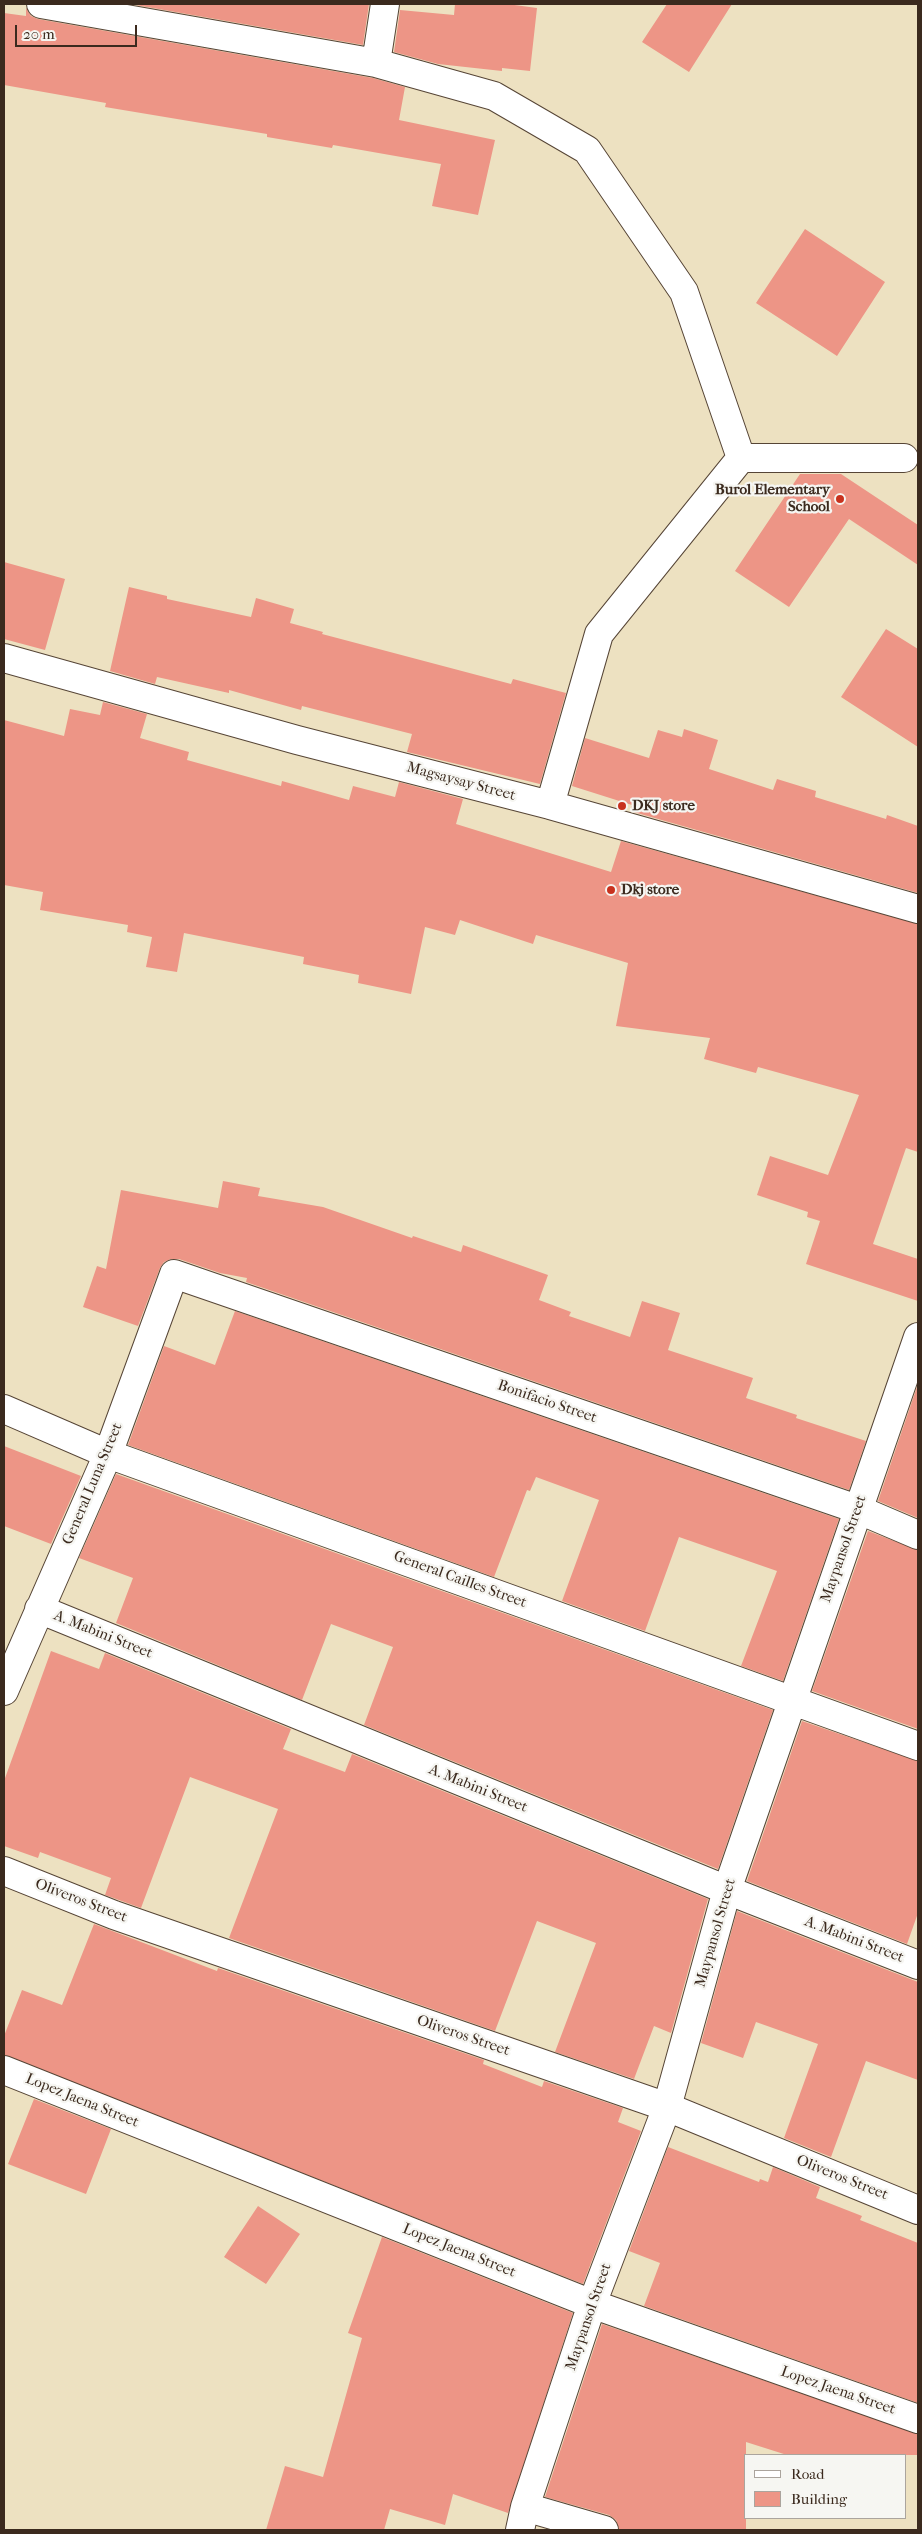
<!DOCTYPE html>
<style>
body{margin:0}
#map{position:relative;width:922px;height:2534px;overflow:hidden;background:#ede1c1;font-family:"IM FELL French Canon",serif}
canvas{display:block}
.frame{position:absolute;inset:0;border:5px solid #3b2a1e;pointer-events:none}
.legend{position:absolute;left:744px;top:2454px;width:162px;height:65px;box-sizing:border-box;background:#f6f6f2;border:1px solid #aba49d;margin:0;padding:6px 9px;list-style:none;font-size:15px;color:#3b2a1e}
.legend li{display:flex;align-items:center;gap:10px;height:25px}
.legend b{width:25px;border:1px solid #aba49d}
.scale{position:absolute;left:15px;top:25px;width:122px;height:22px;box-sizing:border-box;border:2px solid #3b2a1e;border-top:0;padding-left:6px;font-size:15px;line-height:18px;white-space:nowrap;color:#3b2a1e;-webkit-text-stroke:4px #f6f6f2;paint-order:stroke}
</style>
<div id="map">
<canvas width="922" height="2534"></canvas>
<div class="frame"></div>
<ul class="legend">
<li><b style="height:6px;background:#fff"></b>Road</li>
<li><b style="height:14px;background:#ed9586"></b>Building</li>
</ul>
<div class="scale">20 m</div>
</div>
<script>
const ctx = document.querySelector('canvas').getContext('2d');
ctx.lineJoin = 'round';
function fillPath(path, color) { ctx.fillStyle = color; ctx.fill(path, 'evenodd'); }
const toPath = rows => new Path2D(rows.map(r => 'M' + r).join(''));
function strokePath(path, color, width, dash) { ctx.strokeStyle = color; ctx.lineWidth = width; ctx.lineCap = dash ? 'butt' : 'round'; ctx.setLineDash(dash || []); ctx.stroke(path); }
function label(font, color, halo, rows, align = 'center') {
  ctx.font = font + ' "IM FELL French Canon",serif'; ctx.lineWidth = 4.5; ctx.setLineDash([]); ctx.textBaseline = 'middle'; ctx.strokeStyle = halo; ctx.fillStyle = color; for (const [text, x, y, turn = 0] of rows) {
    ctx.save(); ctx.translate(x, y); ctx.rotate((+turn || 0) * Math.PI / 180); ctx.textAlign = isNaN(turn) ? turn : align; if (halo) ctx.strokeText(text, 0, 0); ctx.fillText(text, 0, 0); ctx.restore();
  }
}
const building = toPath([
 [130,4,369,4,363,45],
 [455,4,507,4,537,8,530,71,502,68,502,71,438,64,394,52,400,10,454,15],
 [667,4,732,4,689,72,642,42],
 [26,8,31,16,38,19,373,78,405,87,399,120,495,140,478,215,432,206,441,164,333,145,332,148,267,137,267,134,105,107,106,103,4,85,4,13,26,16],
 [805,229,885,282,837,356,756,303],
 [800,474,841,474,918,525,918,565,849,519,789,607,735,571],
 [4,562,65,579,45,650,4,639],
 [129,587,167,596,167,599,251,617,256,598,294,609,290,623,323,632,322,634,511,684,513,679,566,693,540,784,407,752,412,734,302,706,301,710,229,690,229,693,157,677,155,684,110,671],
 [886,629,918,649,918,747,841,697],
 [103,702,147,714,140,738,189,752,187,760,281,786,282,781,349,800,353,786,395,797,399,782,463,799,456,824,611,872,621,841,918,924,918,1152,906,1148,873,1244,918,1259,918,1301,806,1264,820,1221,807,1217,808,1212,757,1195,770,1156,828,1175,859,1095,758,1067,756,1073,704,1059,710,1038,616,1026,628,963,536,935,533,944,460,920,455,935,425,927,411,994,358,983,359,975,303,964,304,957,184,933,177,972,146,967,152,937,127,932,128,925,40,910,43,892,4,885,4,720,64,736,70,709,100,715],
 [684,729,718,740,709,769,773,790,777,779,816,791,815,797,886,819,887,815,918,826,918,893,630,811,632,805,572,786,585,738,649,758,658,730,682,737],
 [223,1181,260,1188,258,1196,323,1207,412,1238,413,1236,461,1252,463,1245,548,1275,539,1300,571,1312,569,1316,630,1337,642,1301,680,1313,668,1350,753,1378,746,1398,797,1415,796,1418,866,1441,849,1490,246,1282,247,1278,220,1273,179,1259,171,1259,164,1262,160,1268,138,1326,83,1307,97,1266,106,1269,121,1190,218,1208],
 [235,1311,839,1519,783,1681,741,1666,777,1571,679,1537,645,1631,562,1601,599,1500,536,1477,530,1491,527,1490,494,1577,128,1445,164,1346,215,1365],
 [918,1384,918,1518,878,1501],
 [4,1446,81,1476,51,1544,4,1526],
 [116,1474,773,1710,718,1869,364,1725,393,1647,331,1624,302,1700,116,1623,133,1578,79,1558],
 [868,1531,918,1550,918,1729,812,1691],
 [51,1651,99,1669,105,1653,291,1729,283,1749,345,1772,352,1754,708,1899,671,2033,654,2026,634,2079,555,2052,596,1943,537,1921,495,2031,229,1938,278,1809,190,1777,141,1908,105,1895,111,1878,40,1852,38,1858,4,1846,4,1781],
 [802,1721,918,1761,918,1913,907,1944,747,1881],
 [737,1911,918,1982,918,2080,866,2061,831,2157,784,2138,818,2044,756,2022,743,2058,701,2043],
 [94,1924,217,1971,218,1968,484,2060,483,2064,542,2087,544,2081,623,2108,618,2122,641,2131,583,2284,4,2055,4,2036,22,1990,62,2005],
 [34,2099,111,2129,86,2194,8,2164],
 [668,2147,759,2182,760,2179,768,2182,773,2167,820,2187,816,2198,862,2216,860,2220,918,2243,918,2403,644,2306,660,2263,629,2251],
 [258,2206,300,2234,266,2284,224,2257],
 [382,2237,573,2313,508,2513,453,2494,445,2525,390,2509,384,2530,266,2530,285,2466,323,2477,362,2338,348,2333],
 [602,2324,918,2434,918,2455,787,2455,746,2442,746,2530,619,2530,616,2520,609,2515,545,2497]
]);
const minor = toPath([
 [41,4,376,63,494,96,587,150,684,292,741,458],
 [376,63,385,4],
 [741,458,904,458],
 [4,658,297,740,550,805,918,909],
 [550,805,599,634,741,458],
 [4,1409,108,1454,918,1746],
 [39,1609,727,1890,918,1965],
 [4,1691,108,1454,174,1274,857,1509,918,1535],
 [4,1871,114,1915,667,2107,918,2210],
 [4,2070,592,2304,918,2419],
 [525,2507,604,2530],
 [520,2530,525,2507,592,2304,667,2107,727,1890,918,1337]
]);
const markers = [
 [840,499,5,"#c8321e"],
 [622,806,5,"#c8321e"],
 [611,890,5,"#c8321e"]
];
const poiNames = [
 ["Burol Elementary",830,490,"right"],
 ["School",830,507,"right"],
 ["DKJ store",632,806],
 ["Dkj store",621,890]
];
const streetNames = [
 ["Magsaysay Street",461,782,15],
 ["Bonifacio Street",547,1402,19],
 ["General Luna Street",93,1484,-67],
 ["Maypansol Street",844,1549,-71],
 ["General Cailles Street",460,1580,20],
 ["A. Mabini Street",103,1635,22],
 ["A. Mabini Street",478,1789,22],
 ["Oliveros Street",81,1901,21],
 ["Maypansol Street",716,1933,-74],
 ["A. Mabini Street",854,1940,21],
 ["Oliveros Street",463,2036,19],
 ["Lopez Jaena Street",82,2101,22],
 ["Oliveros Street",842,2178,22],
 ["Lopez Jaena Street",459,2251,22],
 ["Maypansol Street",589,2317,-71],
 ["Lopez Jaena Street",838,2391,19]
];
fillPath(building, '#ed9586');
strokePath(minor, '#564536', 30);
strokePath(minor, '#fff', 28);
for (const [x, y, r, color] of markers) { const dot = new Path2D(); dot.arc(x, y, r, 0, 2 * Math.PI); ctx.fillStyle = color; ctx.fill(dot); strokePath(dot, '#f6f6f2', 2); }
label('bold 15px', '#3b2a1e', '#f6f6f2', poiNames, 'left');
label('15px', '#3b2a1e', '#f6f6f2', streetNames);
</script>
